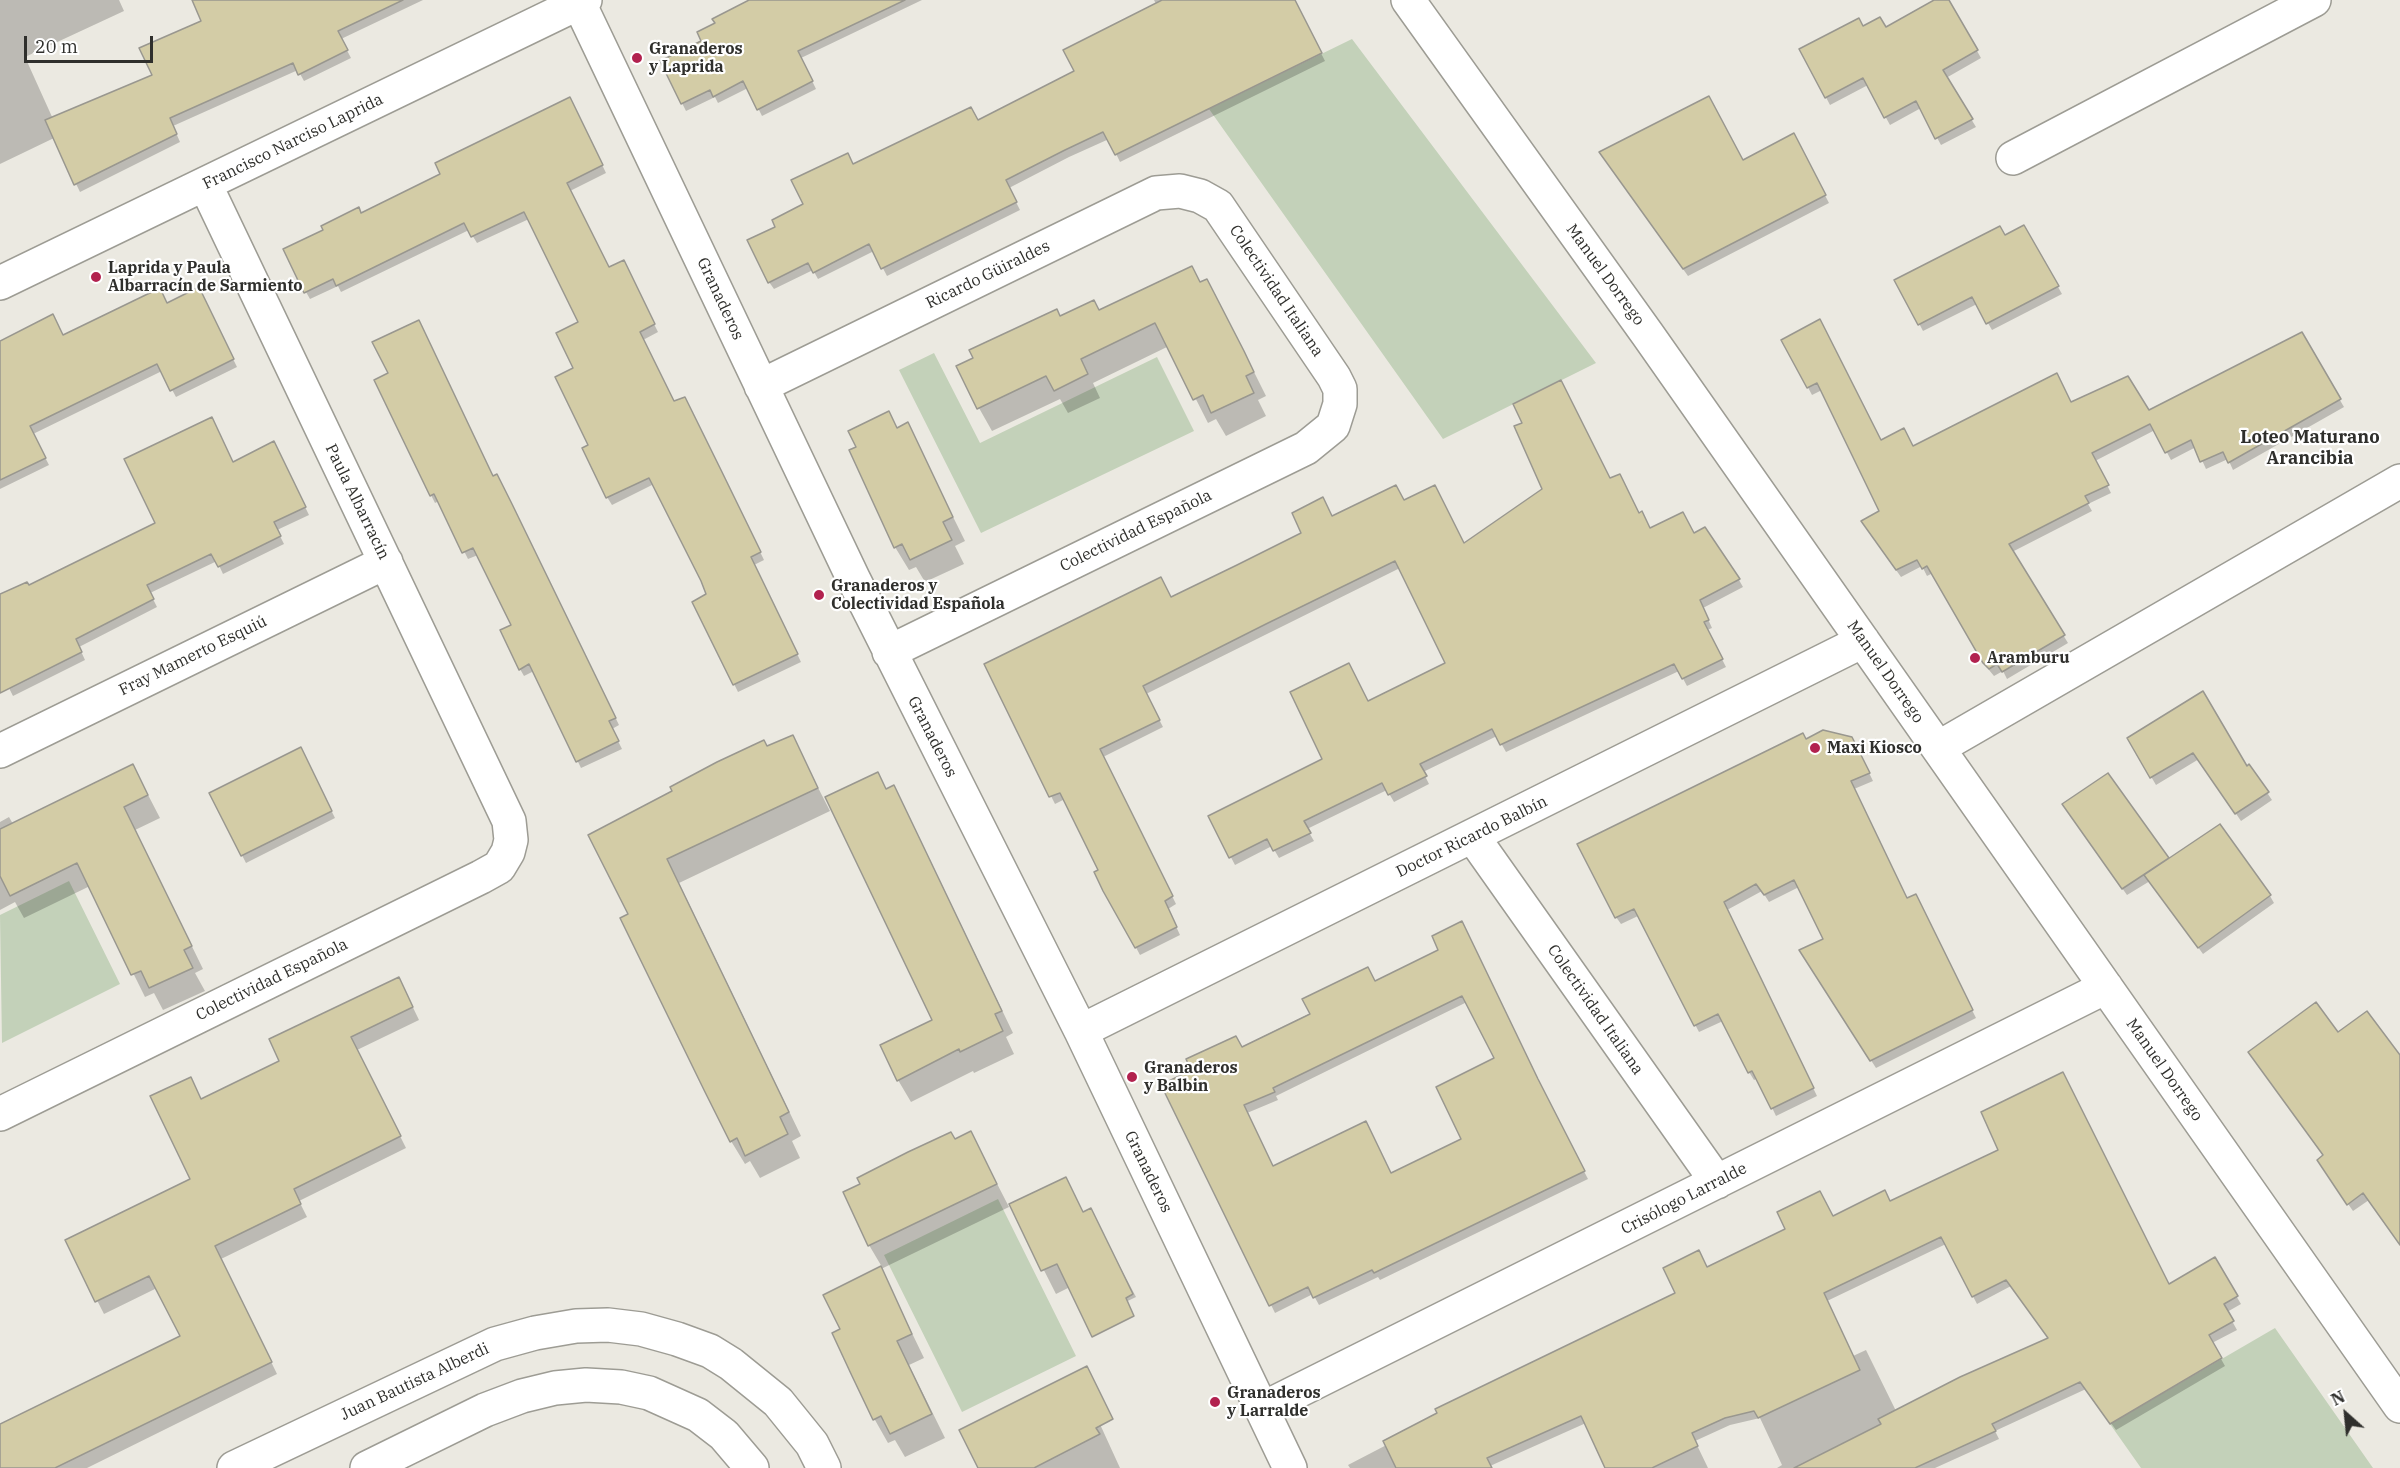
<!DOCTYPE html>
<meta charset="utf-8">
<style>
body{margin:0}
#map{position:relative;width:2400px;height:1468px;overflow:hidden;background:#ebe9e1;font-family:"IBM Plex Serif",serif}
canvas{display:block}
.north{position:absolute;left:2316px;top:1384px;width:60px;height:60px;-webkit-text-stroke:4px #fff;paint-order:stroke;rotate:333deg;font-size:16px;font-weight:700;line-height:24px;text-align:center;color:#2f2f2c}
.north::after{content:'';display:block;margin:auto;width:21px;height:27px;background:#2f2f2c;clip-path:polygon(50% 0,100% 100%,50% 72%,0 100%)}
.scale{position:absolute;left:24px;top:36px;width:129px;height:27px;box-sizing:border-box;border:3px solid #2f2f2c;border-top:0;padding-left:8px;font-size:18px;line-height:21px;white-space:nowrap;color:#2f2f2c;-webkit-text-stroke:4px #fff;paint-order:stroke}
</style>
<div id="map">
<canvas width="2400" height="1468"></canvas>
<div class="north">N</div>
<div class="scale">20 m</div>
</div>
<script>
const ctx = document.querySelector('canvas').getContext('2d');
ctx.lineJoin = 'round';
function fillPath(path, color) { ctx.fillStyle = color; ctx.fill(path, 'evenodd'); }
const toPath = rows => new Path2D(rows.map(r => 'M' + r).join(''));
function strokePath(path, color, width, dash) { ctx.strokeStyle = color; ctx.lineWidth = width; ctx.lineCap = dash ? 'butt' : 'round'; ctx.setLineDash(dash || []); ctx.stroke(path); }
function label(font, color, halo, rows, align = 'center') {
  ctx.font = font + ' "IBM Plex Serif",serif'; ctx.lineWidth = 4.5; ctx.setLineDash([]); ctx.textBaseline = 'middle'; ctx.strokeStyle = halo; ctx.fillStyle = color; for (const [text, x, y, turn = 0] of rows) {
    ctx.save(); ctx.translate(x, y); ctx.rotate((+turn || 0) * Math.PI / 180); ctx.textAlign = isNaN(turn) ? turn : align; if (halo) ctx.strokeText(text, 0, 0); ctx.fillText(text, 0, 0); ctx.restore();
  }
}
const green = toPath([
 [1352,39,1596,363,1443,439,1209,109],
 [934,353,980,443,1157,357,1194,431,981,533,899,370],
 [69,881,120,984,2,1043,0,915],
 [998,1199,1076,1356,962,1412,884,1255],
 [2275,1328,2373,1468,2141,1468,2110,1424]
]);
const shadow = toPath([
 [0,0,119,0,124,11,25,57,53,119,154,76,203,21,194,0,423,0,341,39,351,58,304,81,298,70,173,126,180,142,80,192,54,138,0,164],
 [753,0,922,0,801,58,816,89,762,116,748,88,718,103,715,97,686,111,682,103,703,42,717,24],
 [1154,0,1294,0,1325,61,1120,162,1109,139,1069,157,1009,188,1020,210,887,276,874,251,818,279,813,270,774,289,769,282,777,228,853,166,978,122,1076,72,1156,4],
 [1937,0,1948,0,1981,58,1946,78,1976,127,1941,145,1921,108,1890,125,1868,85,1830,105,1801,49,1863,27,1886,29],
 [574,106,606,173,570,191,609,269,627,270,658,332,643,340,674,403,725,479,764,560,754,565,801,662,738,692,694,602,708,595,654,484,612,505,607,497,590,446,575,369,580,322,529,219,477,243,469,230,341,292,338,286,310,299,306,292,361,215],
 [1797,142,1829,203,1688,276,1605,159,1743,162],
 [2024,227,2062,294,1992,330,1977,304,1923,331,1897,281,2005,237],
 [1201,284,1220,304,1266,396,1258,400,1266,416,1226,436,1216,419,1208,423,1169,346,1093,383,1100,398,1068,413,1060,399,992,431,979,408,1060,318,1099,312],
 [202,296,237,367,176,397,162,371,33,434,49,465,0,489,0,343,63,337,167,304],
 [2301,334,2344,407,2233,470,2228,459,2206,469,2196,447,2171,460,2155,430,2095,461,2111,493,2088,504,2092,511,2012,552,2068,643,2007,679,2003,671,1994,676,1989,670,1933,573,1927,576,1922,566,1901,577,1867,529,1881,512,1822,390,1812,395,1783,340,1881,442,1913,448,2071,404,2148,412],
 [376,381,493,477,516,514,619,725,612,729,622,749,581,768,534,671,524,676,520,669,513,626,478,555,468,559,439,501,435,503,431,495],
 [907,424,965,541,955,546,964,564,925,582,916,567,909,570,895,547,898,429],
 [277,450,309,515,277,530,284,544,223,574,217,561,150,593,157,607,79,647,85,660,13,696,6,682,0,685,0,596,28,587,157,524,234,463],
 [1610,480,1650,530,1694,535,1705,529,1739,580,1743,587,1703,608,1712,628,1707,630,1726,667,1687,686,1679,671,1506,752,1497,736,1423,772,1429,784,1394,802,1387,790,1307,829,1314,841,1279,858,1272,846,1235,865,1210,817,1324,759,1368,702,1447,663,1400,568,1146,694,1163,727,1103,757,1176,904,1168,909,1180,935,1140,955,1096,872,1100,870,1065,799,1055,804,1051,796,1171,599,1332,518,1404,502,1463,545],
 [2202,693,2246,768,2249,766,2272,800,2241,821,2199,759,2156,785,2129,739],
 [792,737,830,811,679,883,801,1136,792,1141,800,1158,760,1178,750,1161,745,1164,731,1141,630,914,590,836],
 [1806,741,1856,746,1873,781,1854,789,1907,900,1919,904,1976,1018,1876,1068,1805,958,1825,940,1799,887,1769,902,1762,891,1727,910,1817,1096,1776,1116,1758,1078,1754,1080,1749,1072,1723,1021,1699,1032,1638,916,1621,924,1616,917],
 [304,756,335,818,246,863,211,794],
 [133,766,160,818,135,830,203,969,195,973,205,991,163,1010,154,993,145,997,90,886,24,918,15,902,0,910,0,822,9,817,13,824],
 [877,774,887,790,893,787,906,810,1013,1033,1006,1037,1014,1054,974,1073,973,1071,911,1102,898,1080,934,1021],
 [2108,775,2169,860,2270,896,2274,903,2203,954,2150,881,2127,895,2068,812],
 [1440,950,1541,1089,1588,1179,1380,1280,1378,1277,1319,1305,1313,1294,1275,1313,1163,1085],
 [1467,1002,1496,1059,1463,1140,1391,1174,1273,1168,1247,1113,1278,1100,1276,1096],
 [405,991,419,1020,357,1050,406,1148,299,1201,307,1217,221,1259,277,1374,87,1468,0,1468,0,1426,182,1336,157,1288,104,1314,67,1241,192,1180,197,1091,202,1100,281,1061],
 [2337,1035,2400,1067,2400,1244,2369,1200,2353,1211,2323,1168],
 [971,1133,1009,1207,881,1269,924,1358,909,1365,945,1438,905,1457,895,1440,888,1443,875,1420,834,1334,842,1330,825,1295,882,1267,869,1245,955,1141],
 [1065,1179,1084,1213,1090,1210,1136,1297,1088,1320,1070,1287,1056,1294,1011,1205],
 [1890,1203,2169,1286,2214,1259,2241,1304,2227,1312,2237,1330,2212,1343,2225,1366,2116,1430,2086,1389,1995,1431,1999,1439,1935,1468,1777,1468,1782,1465,1760,1418,1730,1425,1695,1441,1708,1468,1606,1468,1586,1423,1490,1466,1492,1468,1350,1468,1348,1465,1677,1294,1707,1269,1833,1218],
 [1946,1244,1977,1304,2011,1286,2049,1339,1896,1411,1866,1350,1853,1356,1827,1301],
 [1088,1398,1120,1468,980,1468]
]);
const building = toPath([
 [192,0,403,0,338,31,348,50,298,75,293,63,170,118,177,134,74,185,45,120,152,75,139,48,201,21,192,0],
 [749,0,905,0,798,51,813,81,757,110,743,81,713,97,710,90,681,104,660,61,701,41,697,32,715,23,712,19,749,0],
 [1162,0,1295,0,1322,53,1115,155,1103,132,1065,150,1006,180,1017,202,881,269,869,244,813,273,808,263,768,283,747,240,775,227,772,220,803,204,791,180,848,153,853,164,971,107,978,120,1074,71,1063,50,1162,0],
 [1934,0,1949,0,1978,50,1943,70,1973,119,1935,139,1916,101,1884,118,1863,78,1825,98,1799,49,1859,18,1863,26,1880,17,1886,27,1934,0],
 [1709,96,1743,160,1794,133,1826,195,1683,269,1599,152,1709,96],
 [570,97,603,165,567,183,609,267,624,260,655,324,640,332,674,401,685,397,721,470,761,552,751,557,798,654,733,685,692,602,706,594,701,581,649,478,606,498,582,448,588,445,555,377,573,368,556,333,578,322,524,212,471,237,464,223,336,286,333,279,304,293,283,249,323,230,321,226,359,207,361,213,440,174,435,163,570,97],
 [2024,225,2059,286,1986,324,1972,297,1918,325,1894,280,2000,226,2005,235,2024,225],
 [1192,266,1200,282,1207,279,1244,351,1254,372,1246,376,1254,393,1211,413,1203,395,1193,400,1155,323,1081,359,1088,374,1054,391,1046,376,977,409,956,366,973,358,969,350,1057,309,1060,316,1094,300,1099,310,1192,266],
 [199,287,234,359,170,391,157,364,30,426,46,458,0,480,0,341,53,314,63,335,160,288,167,303,199,287],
 [1820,319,1881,440,1904,428,1913,446,2057,373,2071,402,2128,376,2149,410,2302,332,2341,399,2228,463,2223,452,2200,462,2191,440,2165,453,2150,424,2092,453,2109,485,2085,496,2089,503,2009,544,2065,635,2002,672,1997,664,1989,669,1983,663,1927,566,1922,569,1917,560,1896,570,1861,521,1879,511,1817,383,1807,388,1781,340,1820,319],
 [419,320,493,476,497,474,512,504,616,718,609,721,619,741,576,762,529,664,519,670,500,630,511,625,473,548,462,553,434,494,430,496,374,380,388,373,372,342,419,320],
 [1561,380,1610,478,1620,474,1639,513,1642,511,1650,528,1683,512,1694,533,1705,527,1740,579,1700,600,1709,620,1704,622,1723,659,1682,679,1674,664,1500,745,1492,729,1420,764,1427,776,1388,795,1382,783,1304,821,1311,833,1273,851,1267,839,1229,858,1208,816,1322,759,1290,692,1349,663,1368,701,1445,663,1395,561,1266,624,1143,686,1160,720,1100,749,1173,896,1165,901,1177,927,1135,948,1103,891,1094,872,1098,870,1060,793,1049,797,984,664,1161,577,1171,597,1237,565,1301,533,1292,513,1323,497,1332,516,1396,485,1404,500,1435,485,1464,543,1542,489,1514,426,1522,423,1513,404,1561,380],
 [889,411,897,428,908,422,953,517,943,522,952,540,910,560,902,544,894,548,849,450,856,447,848,431,889,411],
 [212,417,233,462,274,441,306,507,274,522,281,536,218,567,211,554,147,585,154,599,76,639,82,652,0,693,0,594,27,582,29,585,155,523,124,459,212,417],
 [2203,691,2247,766,2249,764,2269,792,2235,814,2193,753,2150,778,2127,738,2203,691],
 [1823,730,1852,737,1870,773,1851,781,1907,898,1916,894,1973,1010,1870,1061,1799,950,1823,939,1794,880,1764,895,1756,884,1724,902,1814,1088,1771,1109,1752,1071,1748,1073,1718,1014,1694,1026,1634,909,1615,918,1577,844,1803,733,1806,739,1823,730],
 [793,735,818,788,667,859,789,1112,780,1117,788,1134,745,1156,737,1138,730,1142,705,1092,620,918,628,914,588,835,672,791,670,787,717,762,764,740,767,746,793,735],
 [301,747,332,811,241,856,209,793,301,747],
 [133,764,148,795,124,807,192,946,184,950,193,968,149,988,141,971,131,975,77,863,10,896,0,876,0,829,133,764],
 [878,772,886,789,894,785,1002,1011,995,1014,1003,1031,960,1052,959,1049,897,1081,880,1045,932,1020,825,797,878,772],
 [2108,773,2169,858,2122,889,2062,804,2108,773],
 [2220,824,2271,895,2198,948,2144,875,2220,824],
 [1462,921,1538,1079,1585,1171,1374,1273,1372,1270,1313,1298,1308,1287,1269,1306,1161,1085,1191,1070,1186,1059,1236,1036,1242,1047,1310,1014,1302,999,1368,967,1375,981,1438,950,1432,936,1462,921],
 [1462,996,1494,1058,1436,1087,1461,1139,1391,1173,1366,1121,1273,1166,1244,1105,1275,1092,1273,1088,1462,996],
 [399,977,413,1007,351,1037,401,1136,294,1189,301,1204,215,1246,272,1362,55,1468,0,1468,0,1424,180,1336,149,1276,95,1302,65,1240,190,1179,150,1096,191,1077,201,1099,279,1061,269,1039,399,977],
 [2316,1002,2338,1032,2367,1011,2400,1055,2400,1245,2363,1193,2347,1205,2317,1160,2323,1155,2248,1052,2316,1002],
 [2063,1072,2169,1284,2215,1257,2238,1296,2224,1304,2234,1321,2209,1335,2222,1358,2110,1424,2080,1382,1992,1424,1996,1431,1915,1468,1794,1468,1881,1424,1878,1419,1960,1377,2048,1338,2006,1280,1972,1297,1941,1237,1824,1293,1860,1370,1758,1418,1754,1411,1725,1418,1692,1433,1698,1446,1652,1468,1605,1468,1581,1416,1487,1458,1492,1468,1396,1468,1383,1441,1437,1413,1435,1409,1675,1293,1663,1268,1699,1250,1707,1267,1785,1229,1777,1212,1820,1191,1833,1216,1885,1190,1890,1201,1998,1150,1981,1112,2063,1072],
 [971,1131,997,1184,868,1246,843,1192,860,1184,857,1178,908,1152,951,1132,955,1139,971,1131],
 [1066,1177,1083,1212,1091,1208,1133,1294,1126,1298,1134,1316,1092,1337,1057,1264,1041,1271,1009,1204,1066,1177],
 [881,1266,912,1334,897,1341,932,1414,890,1434,881,1416,873,1420,852,1376,832,1333,840,1329,823,1295,881,1266],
 [1087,1366,1113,1419,1096,1428,1100,1434,1034,1468,978,1468,959,1430,1087,1366]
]);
const street = toPath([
 [1408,0,1648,335,2400,1406],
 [579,3,853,578,1081,1031,1290,1468],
 [2013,158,2314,0],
 [0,283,585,0],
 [761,386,1156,193,1180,191,1200,196,1218,206,1334,377,1340,389,1340,404,1333,426,1306,448,889,652],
 [1938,748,2400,481],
 [0,751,386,562],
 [1473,837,1717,1182],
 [1081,1031,1863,641],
 [0,1114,481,877,499,867,508,852,511,840,509,821,205,184],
 [1262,1409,2106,987],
 [234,1468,495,1344,535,1333,576,1326,608,1325,641,1329,677,1339,710,1351,731,1364,778,1402,812,1444,824,1468],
 [367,1468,485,1410,522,1396,555,1388,586,1385,621,1387,649,1393,698,1415,724,1435,752,1468]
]);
const markers = [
 [637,58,6,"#b2224f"],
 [96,277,6,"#b2224f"],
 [819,595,6,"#b2224f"],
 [1975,658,6,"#b2224f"],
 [1815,748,6,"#b2224f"],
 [1132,1077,6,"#b2224f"],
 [1215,1402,6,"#b2224f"]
];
const poiNames = [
 ["Granaderos",649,49],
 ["y Laprida",649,67],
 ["Laprida y Paula",108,268],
 ["Albarracín de Sarmiento",108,286],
 ["Granaderos y",831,586],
 ["Colectividad Española",831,604],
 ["Aramburu",1987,658],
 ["Maxi Kiosco",1827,748],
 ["Granaderos",1144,1068],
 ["y Balbin",1144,1086],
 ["Granaderos",1227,1393],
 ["y Larralde",1227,1411]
];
const streetNames = [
 ["Francisco Narciso Laprida",293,142,-26],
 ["Ricardo Güiraldes",988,275,-26],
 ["Manuel Dorrego",1605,275,54],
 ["Colectividad Italiana",1276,291,56],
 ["Granaderos",720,299,65],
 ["Paula Albarracín",357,502,64],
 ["Colectividad Española",1136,531,-26],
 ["Fray Mamerto Esquiú",193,656,-26],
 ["Manuel Dorrego",1885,672,55],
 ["Granaderos",932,737,63],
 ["Doctor Ricardo Balbín",1472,837,-26],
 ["Colectividad Española",272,980,-26],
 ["Colectividad Italiana",1595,1010,55],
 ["Manuel Dorrego",2164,1070,55],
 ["Granaderos",1148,1172,64],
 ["Crisólogo Larralde",1684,1199,-27],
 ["Juan Bautista Alberdi",415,1382,-25]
];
const neighbourhoodNames = [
 ["Loteo Maturano",2310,438],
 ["Arancibia",2310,459]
];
fillPath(green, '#c3d1b9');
fillPath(shadow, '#0003');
fillPath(building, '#d3cca6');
strokePath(building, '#99978f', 1.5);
strokePath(street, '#9d9c94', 36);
strokePath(street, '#fff', 33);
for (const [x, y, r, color] of markers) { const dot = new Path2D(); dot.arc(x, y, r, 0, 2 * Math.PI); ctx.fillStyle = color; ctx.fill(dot); strokePath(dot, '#fff', 2); }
label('bold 16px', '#2f2f2c', '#fff', poiNames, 'left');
label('16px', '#2f2f2c', '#fff', streetNames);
label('bold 18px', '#2f2f2c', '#fff', neighbourhoodNames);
</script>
